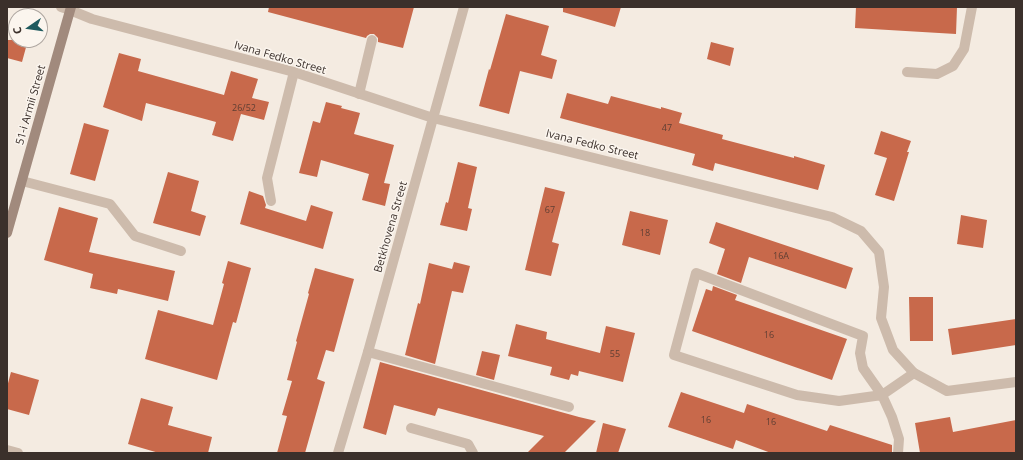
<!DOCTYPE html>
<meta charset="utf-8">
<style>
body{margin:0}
#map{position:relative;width:1023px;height:460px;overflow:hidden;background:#f4ebe1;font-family:"Open Sans",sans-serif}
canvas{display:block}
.frame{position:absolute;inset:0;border:8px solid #3b302b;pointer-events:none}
.north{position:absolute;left:8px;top:8px;width:40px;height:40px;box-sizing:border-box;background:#fbf5ee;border:1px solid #aea6a0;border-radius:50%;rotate:257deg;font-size:11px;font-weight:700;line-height:16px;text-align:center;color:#3b302b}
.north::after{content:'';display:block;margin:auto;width:14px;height:18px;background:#1f5a5e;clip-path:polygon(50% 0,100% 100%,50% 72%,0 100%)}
</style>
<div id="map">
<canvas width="1023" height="460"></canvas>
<div class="frame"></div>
<div class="north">С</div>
</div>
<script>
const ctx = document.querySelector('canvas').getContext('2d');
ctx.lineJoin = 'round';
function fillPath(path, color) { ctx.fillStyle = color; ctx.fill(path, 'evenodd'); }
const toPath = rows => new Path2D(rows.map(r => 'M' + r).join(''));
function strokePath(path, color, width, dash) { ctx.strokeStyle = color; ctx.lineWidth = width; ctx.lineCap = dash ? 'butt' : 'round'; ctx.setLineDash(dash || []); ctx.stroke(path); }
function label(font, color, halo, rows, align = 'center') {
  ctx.font = font + ' "Open Sans",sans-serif'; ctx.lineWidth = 3; ctx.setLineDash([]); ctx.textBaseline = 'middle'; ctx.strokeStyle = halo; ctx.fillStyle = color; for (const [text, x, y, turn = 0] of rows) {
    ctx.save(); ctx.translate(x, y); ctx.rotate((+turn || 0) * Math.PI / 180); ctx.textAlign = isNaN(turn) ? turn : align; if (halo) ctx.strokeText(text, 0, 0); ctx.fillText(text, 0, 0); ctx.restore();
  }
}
const building = toPath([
 [269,7,414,7,403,48,378,42,378,38,374,34,370,34,367,36,366,38,268,12],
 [563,7,621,7,615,27,563,12],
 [856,7,957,7,956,34,855,28],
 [506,14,549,26,541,55,557,60,552,79,520,71,509,114,479,106,489,69,490,70],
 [7,40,28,40,22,62,7,58],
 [711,42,734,48,730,66,707,59],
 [119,53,141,59,138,71,224,95,231,71,258,79,252,98,269,102,264,120,241,114,233,141,212,135,216,122,146,103,142,121,103,107],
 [567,93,608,104,611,96,661,109,661,107,682,113,679,123,723,135,722,139,794,158,794,156,825,165,818,190,715,163,713,171,692,165,695,154,560,118],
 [326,102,342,106,341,108,360,113,354,134,394,145,384,183,390,184,385,206,362,200,369,174,321,160,317,177,299,173,313,121,320,123],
 [84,123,109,130,95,181,70,174],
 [881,131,911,141,907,152,909,152,894,201,875,195,887,158,874,154],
 [458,162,477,167,468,208,472,209,467,231,440,225,446,202,448,203],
 [168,172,199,181,191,211,206,216,200,236,153,223],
 [545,187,565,192,552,242,559,244,551,276,525,270],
 [249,191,263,196,266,205,265,208,306,221,311,205,333,212,323,249,240,224],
 [59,207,98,218,89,252,175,271,168,301,118,289,117,294,90,288,93,274,44,260],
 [630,211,668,220,660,255,622,245],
 [961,215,987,220,983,248,957,244],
 [716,222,853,268,846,289,749,257,741,283,717,274,725,249,709,243],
 [228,261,251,268,236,323,233,322,217,380,145,359,158,310,213,325,224,284,222,283],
 [454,262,470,266,463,293,452,291,435,364,405,355,418,303,420,304,429,263,452,269],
 [315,268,354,279,334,352,326,350,317,379,325,382,305,453,277,453,287,416,282,415,292,381,287,380,297,342,296,341,309,294,308,293],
 [713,286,737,295,735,300,847,339,832,380,692,331,706,289,712,291],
 [909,297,933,297,933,341,910,341],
 [1016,319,1016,345,952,355,948,329],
 [516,324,547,332,546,339,600,353,606,326,635,333,623,382,579,371,578,376,571,374,569,380,550,375,552,367,508,356],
 [482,351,500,355,494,380,476,375],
 [380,362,579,417,596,421,564,453,527,453,544,436,438,408,435,416,394,405,386,435,363,428],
 [11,372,39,380,29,415,7,409,7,387],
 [681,392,744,413,747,404,827,431,830,425,892,445,892,453,771,453,736,440,733,449,668,427],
 [141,398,173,407,168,425,212,437,208,453,159,453,128,444],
 [950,417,953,432,1016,420,1016,453,920,453,915,423],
 [603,423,626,429,618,453,596,453]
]);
const service = toPath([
 [907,72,937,74,953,66,964,49,972,7],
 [359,94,372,40],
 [22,181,110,204,135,236,181,251],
 [271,201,267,178,294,72],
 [368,352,569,407],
 [411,428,468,444,473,453],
 [898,453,899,439,892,417,882,395,863,368,860,353,863,336,696,273,674,355,797,395,839,401,882,395,914,373]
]);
const minor = toPath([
 [70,10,92,19,294,72,433,118,832,217,861,231,879,252,884,287,881,318,893,350,914,373,947,391,1016,382],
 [7,450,18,453],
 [338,453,368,352,464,7]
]);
const tertiary = toPath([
 [61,7,70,10]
]);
const secondary = toPath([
 [7,233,71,7]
]);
const numberNames = [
 ["26/52",244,108],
 ["47",667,128],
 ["67",550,210],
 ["18",645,233],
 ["16А",781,256],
 ["16",769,335],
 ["55",615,354],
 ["16",706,420],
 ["16",771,422]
];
const streetNames = [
 ["Ivana Fedko Street",280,58,16],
 ["51-i Armii Street",31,105,-74],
 ["Ivana Fedko Street",592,145,14],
 ["Betkhovena Street",391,227,-74]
];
fillPath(building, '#c8694b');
strokePath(service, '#cdbbac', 10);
strokePath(minor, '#cdbbac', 10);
strokePath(tertiary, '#cdbbac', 10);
strokePath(secondary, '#a18a7d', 10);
label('9px', '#5e3e33', null, numberNames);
label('11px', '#3b302b', '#fbf5ee', streetNames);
</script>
